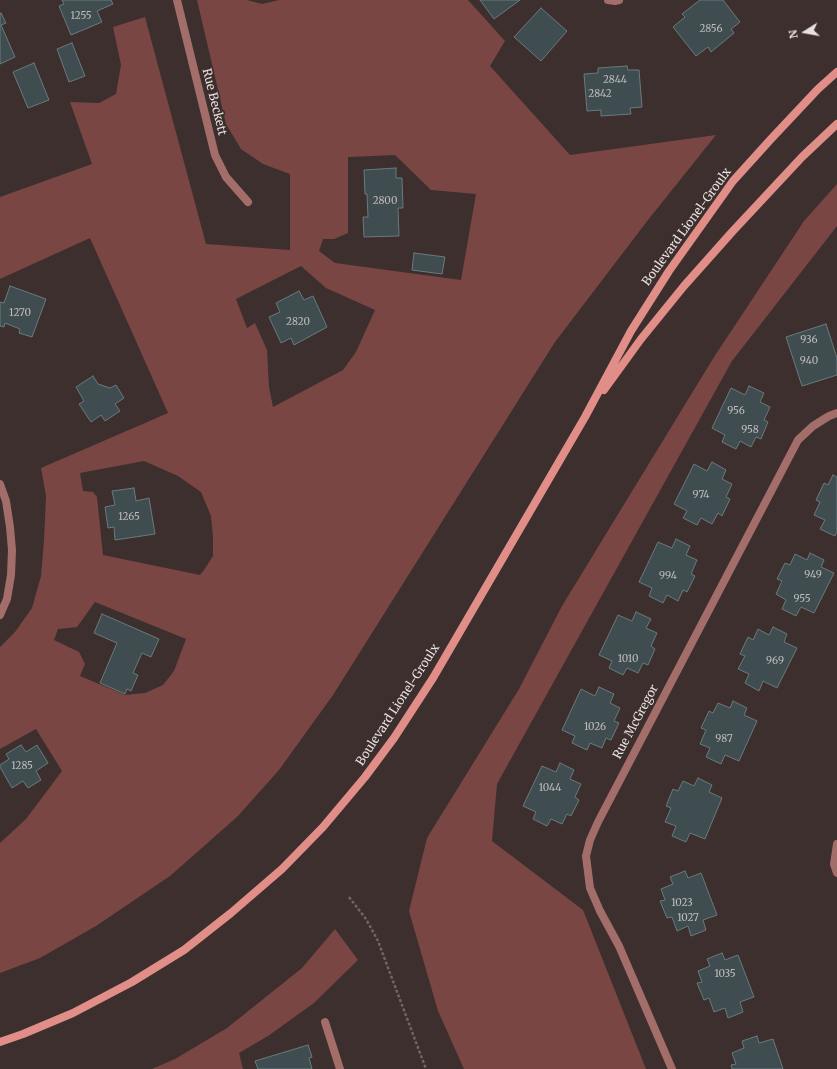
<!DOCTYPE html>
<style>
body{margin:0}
#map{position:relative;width:837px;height:1069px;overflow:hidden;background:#3c2f2e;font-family:Merriweather,serif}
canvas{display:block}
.north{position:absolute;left:785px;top:12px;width:40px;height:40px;-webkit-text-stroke:3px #3c2f2e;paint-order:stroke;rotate:259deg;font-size:11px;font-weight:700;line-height:16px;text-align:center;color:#e9e0e0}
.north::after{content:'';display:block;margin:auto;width:14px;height:18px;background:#e9e0e0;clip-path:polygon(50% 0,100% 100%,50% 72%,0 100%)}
</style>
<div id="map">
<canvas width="837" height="1069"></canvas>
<div class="north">N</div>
</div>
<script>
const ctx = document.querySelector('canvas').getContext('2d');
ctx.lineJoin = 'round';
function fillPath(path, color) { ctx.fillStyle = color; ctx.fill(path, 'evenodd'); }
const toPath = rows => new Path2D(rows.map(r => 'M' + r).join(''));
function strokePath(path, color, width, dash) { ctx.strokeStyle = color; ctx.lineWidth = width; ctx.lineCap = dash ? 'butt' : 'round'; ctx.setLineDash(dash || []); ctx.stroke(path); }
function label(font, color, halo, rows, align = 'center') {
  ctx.font = font + ' Merriweather,serif'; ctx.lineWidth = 3.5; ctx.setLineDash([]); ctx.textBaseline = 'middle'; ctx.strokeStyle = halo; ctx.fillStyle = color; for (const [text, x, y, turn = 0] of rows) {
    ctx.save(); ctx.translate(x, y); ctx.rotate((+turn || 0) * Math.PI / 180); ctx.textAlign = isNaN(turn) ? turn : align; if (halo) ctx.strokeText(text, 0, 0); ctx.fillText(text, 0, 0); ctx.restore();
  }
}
const green = toPath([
 [197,0,247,0,262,4,279,0,468,0,505,41,490,66,570,155,716,135,648,220,555,342,333,695,279,770,237,817,170,876,96,926,40,958,0,973,0,843,26,819,62,771,36,729,0,749,0,647,15,632,32,608,41,576,44,541,46,496,41,468,168,413,90,238,0,279,0,197,92,164,70,102,99,103,116,94,121,65,113,27,145,17,206,244,290,250,290,174,263,164,241,149,226,124],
 [395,155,431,190,476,194,461,280,335,263,319,251,323,239,334,239,348,233,348,157],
 [301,266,326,288,375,310,356,352,343,370,273,407,269,387,267,350,255,323,247,328,236,299],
 [144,461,178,476,201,492,211,516,213,537,213,556,204,570,200,575,103,555,97,497,93,492,83,491,80,473],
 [95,602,186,639,174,671,163,685,145,693,125,695,80,676,85,664,79,652,54,640,58,629,77,627],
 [837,184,837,226,732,361,497,784,492,841,583,910,646,1069,464,1069,438,1011,409,911,427,838,519,689,562,606,714,357,804,221],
 [335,929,358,960,314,1003,268,1036,239,1053,243,1069,152,1069,175,1059,227,1028,302,968]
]);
const building = toPath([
 [62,0,111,0,113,4,97,11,102,22,71,35,59,6,64,4,62,0],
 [480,0,520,0,494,19,480,0],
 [700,0,723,0,740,22,731,29,734,33,711,52,708,47,696,56,673,27,685,17,682,14,700,0],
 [541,8,567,31,541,61,514,37,541,8],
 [1,13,6,23,1,25,15,57,0,64,0,14,1,13],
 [72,43,85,76,69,82,57,49,72,43],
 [34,63,49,100,28,108,13,72,34,63],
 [627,66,628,70,639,70,642,107,630,108,631,114,601,116,601,110,587,111,584,74,598,73,598,68,627,66],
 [396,168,396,178,402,178,403,208,398,208,399,236,364,237,363,217,368,217,367,194,365,194,364,170,396,168],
 [414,253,445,257,442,274,412,270,414,253],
 [10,286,46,299,32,337,19,333,20,329,5,323,4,327,0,326,0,302,4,303,10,286],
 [299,291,304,300,313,296,327,327,294,345,291,338,281,343,269,317,280,312,276,303,299,291],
 [826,324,837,358,837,375,802,386,786,337,826,324],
 [93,376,98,384,110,388,116,385,124,398,115,404,120,411,105,421,101,415,91,422,79,404,84,401,76,387,93,376],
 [749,386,764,393,760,402,770,407,764,420,768,422,761,439,756,437,751,447,740,441,736,449,722,442,725,435,712,428,731,388,745,395,749,386],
 [712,462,726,470,722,479,732,484,726,497,730,499,722,516,718,513,712,524,701,518,697,525,683,518,687,511,674,504,694,464,707,471,712,462],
 [833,475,837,477,837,532,835,536,820,529,825,520,814,515,820,502,816,500,824,483,828,485,833,475],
 [134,488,136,501,149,498,155,534,115,540,114,527,108,528,105,507,115,505,112,491,134,488],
 [676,539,690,546,686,555,697,560,691,574,695,576,687,592,683,590,678,601,667,595,663,603,649,596,652,588,639,582,658,542,672,548,676,539],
 [810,553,824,560,821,567,834,573,814,613,801,607,796,616,782,609,786,600,776,594,782,581,777,579,785,563,790,565,795,554,807,560,810,553],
 [636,612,651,619,646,628,657,633,651,646,655,649,648,665,643,663,638,673,627,668,623,675,609,668,612,661,599,655,618,615,632,621,636,612],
 [102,614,159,639,151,657,142,653,133,673,138,675,131,691,127,689,125,694,100,683,117,643,94,633,102,614],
 [773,627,787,634,784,642,797,648,777,688,763,681,759,691,745,683,749,674,738,669,745,656,740,654,748,637,753,640,758,629,769,635,773,627],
 [599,687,614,694,610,703,620,708,614,721,619,723,611,740,606,738,602,748,590,743,587,750,572,743,575,736,562,730,581,689,595,696,599,687],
 [733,701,747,708,744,715,757,721,739,761,725,755,721,764,706,757,710,748,700,744,706,730,701,728,709,711,713,713,718,703,730,708,733,701],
 [21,745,26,752,37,745,48,763,36,771,41,780,28,788,23,781,12,788,0,767,0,765,9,759,6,754,21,745],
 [560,763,574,770,570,779,581,784,575,797,579,800,571,816,567,814,562,824,551,819,547,826,533,819,536,812,523,806,542,766,556,772,560,763],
 [698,778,712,785,709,792,722,798,705,839,690,833,686,842,672,836,676,826,665,822,671,808,666,806,673,789,678,791,683,781,694,786,698,778],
 [685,871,688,878,701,873,717,915,703,920,706,930,691,936,688,926,677,931,672,917,667,918,660,901,665,900,661,889,673,884,670,877,685,871],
 [722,953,725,960,738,955,754,997,740,1002,743,1012,728,1018,725,1008,714,1012,709,998,704,1000,697,983,702,982,698,971,710,966,707,959,722,953],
 [757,1036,759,1043,773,1039,783,1069,732,1069,731,1065,736,1064,732,1053,744,1048,742,1041,757,1036],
 [308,1045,312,1057,309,1058,312,1069,258,1069,255,1061,308,1045]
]);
const path = toPath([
 [349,897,366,919,378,941,426,1069]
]);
const lane = toPath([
 [325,1022,340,1069]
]);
const street = toPath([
 [177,0,215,155,226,177,248,202],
 [608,0,615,1,619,0],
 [0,484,6,501,10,527,12,550,11,575,7,599,0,615],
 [837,844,834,864,837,873],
 [672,1069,619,946,600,911,590,888,586,856,590,840,598,822,798,440,813,426,829,416,837,413]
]);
const secondary = toPath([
 [604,390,641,339,684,286,732,232,802,157,837,124],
 [0,1042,23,1034,73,1013,132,982,184,950,231,913,282,869,323,827,365,777,394,738,433,678,585,417,631,331,669,271,733,181,771,139,818,89,837,72]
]);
const numberNames = [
 ["1255",81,16],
 ["2856",711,29],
 ["2844",615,80],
 ["2842",600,94],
 ["2800",385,201],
 ["1270",20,313],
 ["2820",298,322],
 ["936",809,340],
 ["940",809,361],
 ["956",736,411],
 ["958",750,430],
 ["974",701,495],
 ["1265",129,517],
 ["949",813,575],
 ["994",668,576],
 ["955",802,599],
 ["1010",628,659],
 ["969",775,661],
 ["1026",595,727],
 ["987",724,739],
 ["1285",22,766],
 ["1044",550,788],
 ["1023",682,903],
 ["1027",688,918],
 ["1035",725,974]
];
const streetNames = [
 ["Rue Beckett",214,102,76],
 ["Boulevard Lionel-Groulx",687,227,-54],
 ["Boulevard Lionel-Groulx",398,705,-57],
 ["Rue McGregor",636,722,-62]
];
fillPath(green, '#794643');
fillPath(building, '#3f4d50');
strokePath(building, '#6b7a7d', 1);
strokePath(path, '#706464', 2.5, [3, 2]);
strokePath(lane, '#a36d6a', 8);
strokePath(street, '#a36d6a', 8);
strokePath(secondary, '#e18d88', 8);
label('10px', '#bebbbc', null, numberNames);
label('12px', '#e9e0e0', '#3c2f2e', streetNames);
</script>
